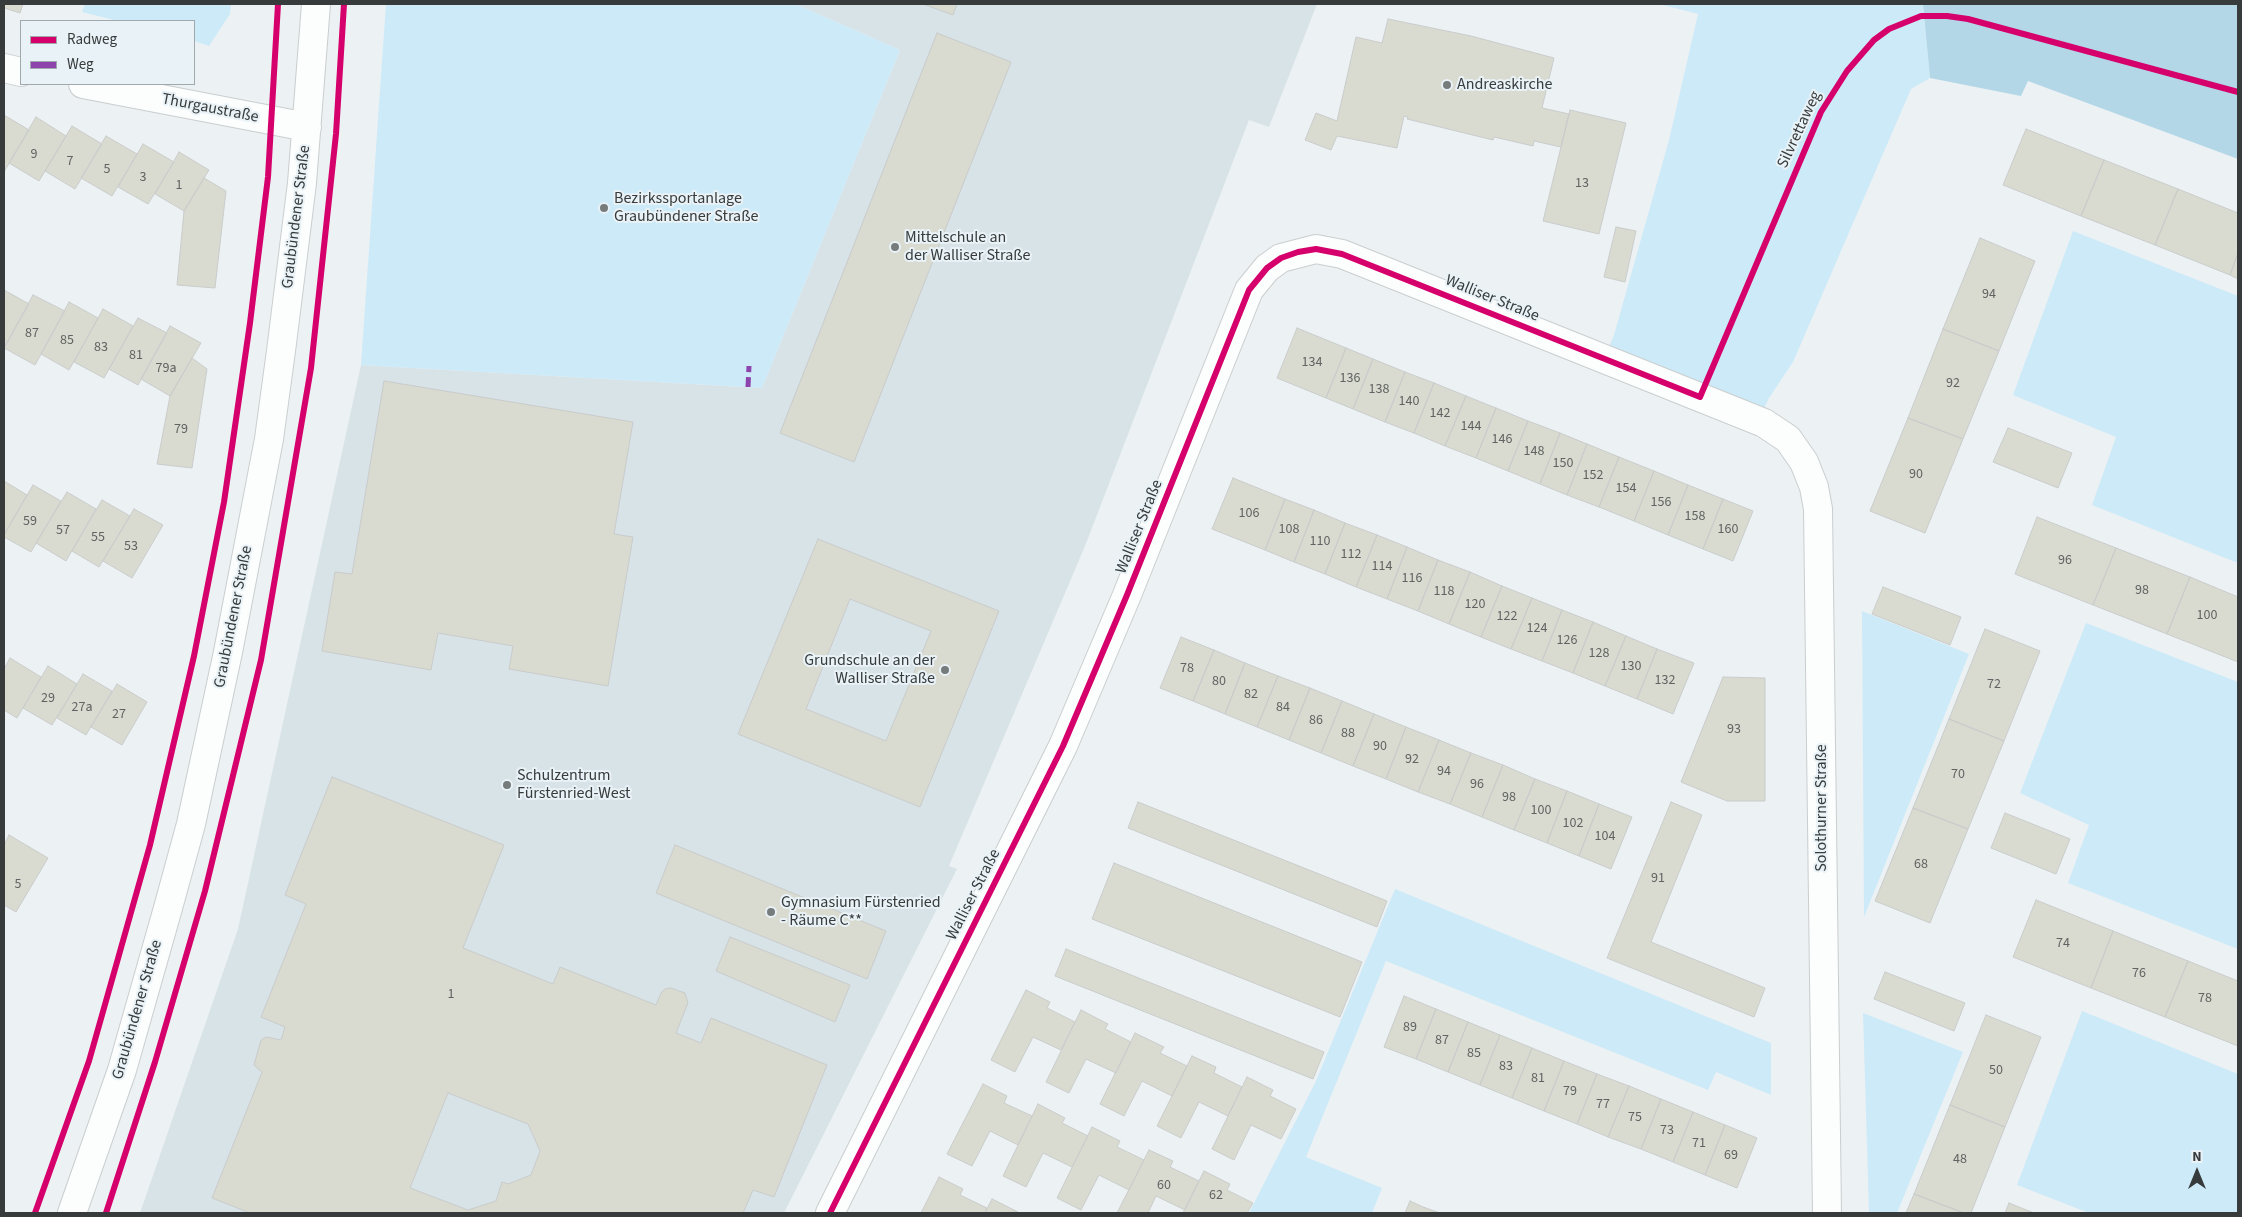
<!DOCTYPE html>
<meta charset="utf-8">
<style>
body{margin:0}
#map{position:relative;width:2242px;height:1217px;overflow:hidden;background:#ecf1f4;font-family:"Source Sans 3",sans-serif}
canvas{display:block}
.frame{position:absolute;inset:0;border:5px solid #373b3c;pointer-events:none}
.legend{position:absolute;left:20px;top:20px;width:175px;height:65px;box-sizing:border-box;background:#e9f2f7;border:1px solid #a2a9ac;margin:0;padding:6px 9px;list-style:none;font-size:15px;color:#373b3c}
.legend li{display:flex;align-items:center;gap:10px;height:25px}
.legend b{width:25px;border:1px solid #a2a9ac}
.north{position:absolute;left:2172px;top:1147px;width:50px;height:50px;-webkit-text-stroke:4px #e9f2f7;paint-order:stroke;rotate:0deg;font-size:14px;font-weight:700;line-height:20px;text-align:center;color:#373b3c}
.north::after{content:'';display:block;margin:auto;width:18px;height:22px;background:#373b3c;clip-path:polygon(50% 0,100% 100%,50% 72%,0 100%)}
</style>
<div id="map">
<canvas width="2242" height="1217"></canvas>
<div class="frame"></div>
<ul class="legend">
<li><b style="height:6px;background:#d6006c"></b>Radweg</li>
<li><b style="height:6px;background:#8e44ad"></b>Weg</li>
</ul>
<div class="north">N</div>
</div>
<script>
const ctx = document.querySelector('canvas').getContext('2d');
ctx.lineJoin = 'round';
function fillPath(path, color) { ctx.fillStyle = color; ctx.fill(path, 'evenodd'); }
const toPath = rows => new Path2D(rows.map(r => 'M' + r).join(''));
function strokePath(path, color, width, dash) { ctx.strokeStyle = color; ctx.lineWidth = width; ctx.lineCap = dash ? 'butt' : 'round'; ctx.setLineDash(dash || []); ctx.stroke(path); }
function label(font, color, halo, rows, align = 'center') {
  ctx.font = font + ' "Source Sans 3",sans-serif'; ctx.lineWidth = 4; ctx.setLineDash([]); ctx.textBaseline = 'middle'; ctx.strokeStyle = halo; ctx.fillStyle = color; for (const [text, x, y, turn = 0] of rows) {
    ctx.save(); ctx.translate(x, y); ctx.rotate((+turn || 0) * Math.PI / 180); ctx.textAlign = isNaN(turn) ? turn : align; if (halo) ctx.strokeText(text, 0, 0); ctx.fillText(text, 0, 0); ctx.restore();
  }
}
const built = toPath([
 [795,4,1317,4,1269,127,1249,120,1085,546,949,866,957,869,784,1213,140,1213,238,929,361,365,762,388,900,50]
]);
const green = toPath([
 [85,4,231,4,230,14,209,46,194,41,194,21,118,21,82,12],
 [386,4,795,4,900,50,762,388,361,365],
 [1659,4,1923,4,1930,78,1911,89,1793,362,1769,398,1761,415,1606,354,1614,335,1669,140,1698,14],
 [2073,231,2238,296,2238,563,2092,505,2116,437,2013,395],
 [1862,611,1969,654,1864,917],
 [2086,623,2238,682,2238,949,2068,883,2089,825,2020,793],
 [1395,889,1771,1043,1771,1095,1716,1072,1708,1090,1386,961,1306,1157,1382,1188,1372,1213,1249,1213,1316,1081],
 [2082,1011,2238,1074,2238,1213,2089,1213,2017,1185],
 [1863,1013,1963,1052,1897,1213,1869,1213]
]);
const forest = toPath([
 [1923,4,2238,4,2238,159,2028,81,2021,96,1930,78]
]);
const building = toPath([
 [4,4,23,4,20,13,4,8,4,4],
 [923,4,957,4,953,15,923,4],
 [1388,19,1471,36,1554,58,1542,108,1569,114,1561,147,1534,141,1533,146,1494,137,1493,140,1407,119,1408,117,1404,116,1397,148,1337,136,1331,150,1305,140,1316,113,1337,121,1356,37,1382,43,1388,19],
 [937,33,1011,62,854,462,780,433,937,33],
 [1570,110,1626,123,1599,234,1543,221,1570,110],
 [4,115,29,130,4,172,4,115],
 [36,117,66,136,39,181,9,163,36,117],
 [72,126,102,144,75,189,45,171,72,126],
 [2026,129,2104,160,2081,216,2003,185,2026,129],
 [106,136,137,154,112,196,81,178,106,136],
 [143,144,174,162,148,204,118,187,143,144],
 [179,152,209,170,184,211,155,194,179,152],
 [2104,160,2178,189,2155,245,2081,216,2104,160],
 [204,178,226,191,215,288,177,285,184,211,204,178],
 [2178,189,2238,213,2238,253,2230,275,2155,245,2178,189],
 [1616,227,1636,231,1625,282,1604,277,1616,227],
 [1980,238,2035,261,1999,351,1943,329,1980,238],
 [2238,253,2238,279,2230,275,2238,253],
 [4,290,29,304,4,348,4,290],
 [33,295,65,311,35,365,4,348,33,295],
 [69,302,98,318,69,370,41,354,69,302],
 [103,309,133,326,104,378,74,362,103,309],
 [138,318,167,333,138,385,109,369,138,318],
 [170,326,201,343,170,396,141,379,170,326],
 [1297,328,1346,348,1326,398,1277,378,1297,328],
 [1943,329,1999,351,1963,439,1908,418,1943,329],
 [1346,348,1373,359,1353,409,1326,398,1346,348],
 [192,358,207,369,192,468,157,464,170,396,192,358],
 [1373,359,1405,372,1385,422,1353,409,1373,359],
 [1405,372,1434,383,1414,433,1385,422,1405,372],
 [384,381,633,422,614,534,633,537,608,686,509,669,513,646,438,633,431,670,322,651,335,572,352,574,384,381],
 [1434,383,1466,396,1445,446,1414,433,1434,383],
 [1466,396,1496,408,1476,458,1445,446,1466,396],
 [1496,408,1528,421,1508,471,1476,458,1496,408],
 [1908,418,1963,439,1925,533,1870,511,1908,418],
 [1528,421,1560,433,1540,484,1508,471,1528,421],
 [2008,428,2072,453,2058,488,1993,462,2008,428],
 [1560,433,1587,444,1567,495,1540,484,1560,433],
 [1587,444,1619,457,1599,507,1567,495,1587,444],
 [1619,457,1654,471,1634,521,1599,507,1619,457],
 [1654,471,1688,485,1668,535,1634,521,1654,471],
 [1233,478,1285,499,1265,550,1212,529,1233,478],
 [4,481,27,495,4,535,4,481],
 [33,485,61,501,31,552,4,537,4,535,33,485],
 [1688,485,1723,499,1703,549,1668,535,1688,485],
 [67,492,96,509,66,561,36,543,67,492],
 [1285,499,1314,510,1294,562,1265,550,1285,499],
 [1723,499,1753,511,1733,561,1703,549,1723,499],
 [102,500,130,516,99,567,72,551,102,500],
 [134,509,163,525,132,578,103,561,134,509],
 [1314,510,1345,523,1325,574,1294,562,1314,510],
 [2037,517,2116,548,2093,605,2015,574,2037,517],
 [1345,523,1377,535,1356,587,1325,574,1345,523],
 [1377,535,1407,547,1387,599,1356,587,1377,535],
 [818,539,999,611,920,807,738,734,818,539],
 [850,599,931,631,886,741,806,709,850,599],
 [1407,547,1438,560,1418,611,1387,599,1407,547],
 [2116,548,2190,577,2167,634,2093,605,2116,548],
 [1438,560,1470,572,1449,624,1418,611,1438,560],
 [1470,572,1502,586,1481,637,1449,624,1470,572],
 [2190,577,2238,597,2238,662,2167,634,2190,577],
 [1502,586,1532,598,1511,649,1481,637,1502,586],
 [1883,587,1961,617,1950,645,1872,614,1883,587],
 [1532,598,1562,610,1542,661,1511,649,1532,598],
 [1562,610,1593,622,1573,673,1542,661,1562,610],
 [1593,622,1626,636,1605,686,1573,673,1593,622],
 [1985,629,2040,651,2004,741,1949,719,1985,629],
 [1626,636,1657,649,1637,699,1605,686,1626,636],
 [1181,637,1214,650,1193,701,1160,688,1181,637],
 [1657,649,1694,663,1673,714,1637,699,1657,649],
 [1214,650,1245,663,1225,714,1193,701,1214,650],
 [10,658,41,677,17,718,4,710,4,669,10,658],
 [1245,663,1278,676,1257,727,1225,714,1245,663],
 [48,666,77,684,52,725,23,708,48,666],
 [83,674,112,691,86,735,57,718,83,674],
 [1278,676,1310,688,1289,740,1257,727,1278,676],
 [1723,677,1765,678,1765,801,1727,801,1681,782,1723,677],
 [117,684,147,702,122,745,91,727,117,684],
 [1310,688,1342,701,1321,753,1289,740,1310,688],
 [1342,701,1374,714,1353,766,1321,753,1342,701],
 [1374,714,1406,727,1386,779,1353,766,1374,714],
 [1949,719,2004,741,1968,829,1913,808,1949,719],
 [1406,727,1439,740,1418,792,1386,779,1406,727],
 [1439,740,1471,753,1450,804,1418,792,1439,740],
 [1471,753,1503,765,1482,817,1450,804,1471,753],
 [1503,765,1535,779,1514,830,1482,817,1503,765],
 [332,777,504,845,463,948,553,984,560,967,656,1005,661,993,665,989,671,988,685,993,688,1003,676,1033,701,1043,711,1018,827,1065,774,1197,753,1190,743,1213,250,1213,212,1198,262,1072,254,1065,261,1040,266,1037,281,1040,285,1027,261,1017,306,904,285,895,332,777],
 [448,1093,528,1124,540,1151,531,1175,508,1184,502,1182,496,1201,468,1210,410,1188,448,1093],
 [1535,779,1567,791,1547,843,1514,830,1535,779],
 [1567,791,1599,804,1579,856,1547,843,1567,791],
 [1138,802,1387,901,1377,927,1128,828,1138,802],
 [1671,802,1702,815,1651,942,1765,988,1754,1017,1607,958,1671,802],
 [1599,804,1632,817,1611,869,1579,856,1599,804],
 [1913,808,1968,829,1930,923,1875,901,1913,808],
 [2005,813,2070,839,2056,874,1991,848,2005,813],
 [9,835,48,858,16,912,4,905,4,845,9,835],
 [675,845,886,931,867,979,656,893,675,845],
 [1114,863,1362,962,1340,1017,1092,919,1114,863],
 [2036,900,2113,931,2091,988,2013,957,2036,900],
 [2113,931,2188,961,2165,1017,2091,988,2113,931],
 [730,937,850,985,835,1022,716,971,730,937],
 [1066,949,1324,1052,1313,1079,1055,976,1066,949],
 [2188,961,2238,981,2238,1046,2165,1017,2188,961],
 [1885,972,1965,1003,1954,1031,1874,999,1885,972],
 [1026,990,1050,1002,1047,1008,1075,1022,1061,1050,1033,1037,1015,1072,991,1060,1026,990],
 [1404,996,1436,1009,1416,1059,1384,1047,1404,996],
 [1436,1009,1468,1022,1448,1072,1416,1059,1436,1009],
 [1081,1010,1108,1024,1105,1029,1131,1042,1116,1073,1086,1059,1069,1093,1046,1082,1081,1010],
 [1986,1015,2041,1037,2005,1127,1950,1105,1986,1015],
 [1468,1022,1500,1035,1480,1085,1448,1072,1468,1022],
 [1135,1033,1164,1047,1160,1053,1187,1066,1172,1096,1142,1081,1124,1116,1100,1104,1135,1033],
 [1500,1035,1532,1048,1512,1098,1480,1085,1500,1035],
 [1532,1048,1564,1061,1544,1111,1512,1098,1532,1048],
 [1192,1056,1216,1067,1214,1073,1242,1087,1228,1116,1199,1102,1181,1138,1157,1126,1192,1056],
 [1564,1061,1597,1074,1577,1124,1544,1111,1564,1061],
 [1597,1074,1629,1086,1608,1137,1577,1124,1597,1074],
 [1247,1077,1273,1090,1270,1096,1296,1109,1281,1139,1251,1125,1234,1160,1212,1149,1247,1077],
 [983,1084,1007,1096,1004,1103,1032,1116,1018,1145,990,1131,972,1166,947,1154,983,1084],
 [1629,1086,1661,1099,1641,1149,1608,1137,1629,1086],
 [1661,1099,1693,1112,1673,1162,1641,1149,1661,1099],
 [1038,1104,1065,1118,1062,1123,1088,1136,1072,1167,1043,1153,1026,1187,1003,1176,1038,1104],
 [1950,1105,2005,1127,1971,1213,1964,1213,1914,1194,1950,1105],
 [1693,1112,1725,1125,1705,1175,1673,1162,1693,1112],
 [1725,1125,1757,1138,1737,1188,1705,1175,1725,1125],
 [1092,1127,1120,1141,1117,1147,1144,1160,1129,1190,1099,1175,1081,1210,1057,1198,1092,1127],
 [1149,1150,1173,1161,1170,1167,1199,1181,1185,1210,1156,1196,1148,1213,1117,1213,1149,1150],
 [1204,1171,1230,1184,1227,1190,1253,1203,1247,1213,1183,1213,1204,1171],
 [939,1177,963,1189,960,1195,987,1208,985,1213,921,1213,939,1177],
 [1914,1194,1964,1213,1906,1213,1914,1194],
 [992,1199,1018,1212,985,1213,992,1199],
 [1410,1201,1423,1207,1440,1213,1405,1213,1410,1201],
 [2009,1203,2034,1213,2005,1213,2009,1203]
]);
const minor = toPath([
 [4,68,21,72],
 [83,84,307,127],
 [72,1213,122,1070,168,908,191,824,228,652,269,439,281,351,302,183,316,4],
 [830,1213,1063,746,1127,595,1249,290,1267,268,1281,258,1316,249,1342,254,1764,423,1788,439,1804,462,1814,487,1818,509,1827,1213]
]);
const quiet = toPath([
 [748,387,749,366]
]);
const cycleway = toPath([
 [35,1213,89,1061,119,955,150,845,194,656,224,502,250,323,268,177,278,4],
 [106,1213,155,1062,205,891,261,660,311,368,336,134,344,4],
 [830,1213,1063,746,1127,595,1249,290,1267,268,1281,258,1298,252,1316,249,1342,254,1700,397,1821,112,1847,71,1874,40,1889,29,1921,16,1947,16,1968,19,2238,92]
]);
const markers = [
 [1447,85,5,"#767b7c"],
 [604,208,5,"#767b7c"],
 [895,247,5,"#767b7c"],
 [945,670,5,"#767b7c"],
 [507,785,5,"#767b7c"],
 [771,912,5,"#767b7c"]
];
const numberNames = [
 ["9",34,155],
 ["7",70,162],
 ["5",107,170],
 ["3",143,178],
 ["13",1582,184],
 ["1",179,186],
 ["94",1989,295],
 ["87",32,334],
 ["85",67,341],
 ["83",101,348],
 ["81",136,356],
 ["134",1312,363],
 ["79a",166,369],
 ["136",1350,379],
 ["92",1953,384],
 ["138",1379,390],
 ["140",1409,402],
 ["142",1440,414],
 ["144",1471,427],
 ["79",181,430],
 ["146",1502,440],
 ["148",1534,452],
 ["150",1563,464],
 ["90",1916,475],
 ["152",1593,476],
 ["154",1626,489],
 ["156",1661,503],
 ["106",1249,514],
 ["158",1695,517],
 ["59",30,522],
 ["108",1289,530],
 ["160",1728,530],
 ["57",63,531],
 ["55",98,538],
 ["110",1320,542],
 ["53",131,547],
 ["112",1351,555],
 ["96",2065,561],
 ["114",1382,567],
 ["116",1412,579],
 ["98",2142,591],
 ["118",1444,592],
 ["120",1475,605],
 ["100",2207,616],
 ["122",1507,617],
 ["124",1537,629],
 ["126",1567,641],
 ["128",1599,654],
 ["130",1631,667],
 ["78",1187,669],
 ["132",1665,681],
 ["80",1219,682],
 ["72",1994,685],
 ["82",1251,695],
 ["29",48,699],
 ["27a",82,708],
 ["84",1283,708],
 ["27",119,715],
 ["86",1316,721],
 ["93",1734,730],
 ["88",1348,734],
 ["90",1380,747],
 ["92",1412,760],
 ["94",1444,772],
 ["70",1958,775],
 ["96",1477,785],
 ["98",1509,798],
 ["100",1541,811],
 ["102",1573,824],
 ["104",1605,837],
 ["68",1921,865],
 ["91",1658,879],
 ["5",18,885],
 ["74",2063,944],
 ["76",2139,974],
 ["1",451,995],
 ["78",2205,999],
 ["89",1410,1028],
 ["87",1442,1041],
 ["85",1474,1054],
 ["83",1506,1067],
 ["50",1996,1071],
 ["81",1538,1079],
 ["79",1570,1092],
 ["77",1603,1105],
 ["75",1635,1118],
 ["73",1667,1131],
 ["71",1699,1144],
 ["69",1731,1156],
 ["48",1960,1160],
 ["60",1164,1186],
 ["62",1216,1196]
];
const poiNames = [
 ["Andreaskirche",1457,85],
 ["Bezirkssportanlage",614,199],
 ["Graubündener Straße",614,217],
 ["Mittelschule an",905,238],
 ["der Walliser Straße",905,256],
 ["Grundschule an der",935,661,"right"],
 ["Walliser Straße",935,679,"right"],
 ["Schulzentrum",517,776],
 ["Fürstenried-West",517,794],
 ["Gymnasium Fürstenried",781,903],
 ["- Räume C**",781,921]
];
const streetNames = [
 ["Thurgaustraße",210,109,11],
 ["Silvrettaweg",1800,130,-65],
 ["Graubündener Straße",297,217,-83],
 ["Walliser Straße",1492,299,22],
 ["Walliser Straße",1140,527,-68],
 ["Graubündener Straße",234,617,-79],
 ["Solothurner Straße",1822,808,-90],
 ["Walliser Straße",974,895,-63],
 ["Graubündener Straße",138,1010,-74]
];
fillPath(built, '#d8e3e8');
fillPath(green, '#cdeaf8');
fillPath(forest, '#b3d7e7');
fillPath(building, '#d9dad0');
strokePath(building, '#c9cccb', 1);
strokePath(minor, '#cacecf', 30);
strokePath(minor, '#fcfdfd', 28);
strokePath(quiet, '#8e44ad', 5, [10, 5]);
strokePath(cycleway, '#d6006c', 6);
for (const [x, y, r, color] of markers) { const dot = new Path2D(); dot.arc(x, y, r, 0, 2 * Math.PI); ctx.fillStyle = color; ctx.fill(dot); strokePath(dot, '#e9f2f7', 2); }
label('14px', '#606361', null, numberNames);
label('16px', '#373b3c', '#e9f2f7', poiNames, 'left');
label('16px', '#373b3c', '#e9f2f7', streetNames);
</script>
